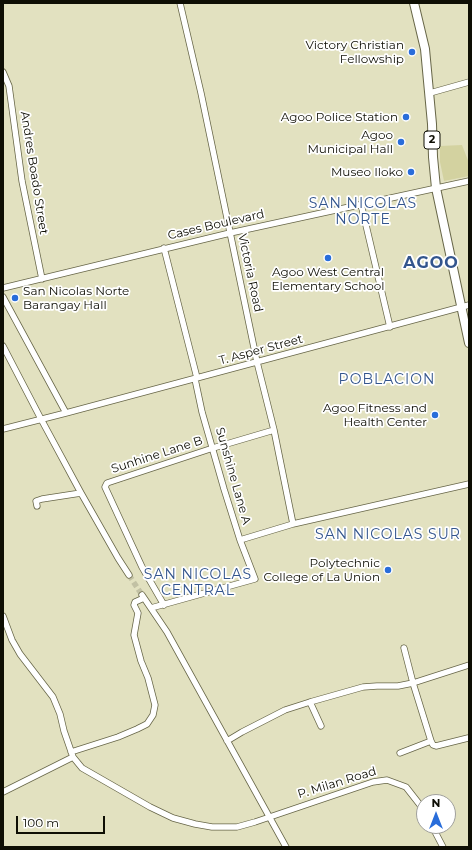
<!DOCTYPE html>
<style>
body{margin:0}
#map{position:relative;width:472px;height:850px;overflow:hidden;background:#e2e1c0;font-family:Montserrat,sans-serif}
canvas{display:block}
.frame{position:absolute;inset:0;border:4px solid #0e0e04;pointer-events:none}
.north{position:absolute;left:416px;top:794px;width:40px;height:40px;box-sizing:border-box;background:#fff;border:1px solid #9f9f9b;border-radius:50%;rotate:0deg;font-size:11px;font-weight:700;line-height:16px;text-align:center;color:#0e0e04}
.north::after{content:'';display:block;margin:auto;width:14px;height:18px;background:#296dda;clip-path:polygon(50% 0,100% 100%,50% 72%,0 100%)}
.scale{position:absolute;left:16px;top:816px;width:89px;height:18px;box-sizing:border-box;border:2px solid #0e0e04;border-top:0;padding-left:5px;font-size:12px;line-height:14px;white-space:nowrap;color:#0e0e04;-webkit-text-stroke:3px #fff;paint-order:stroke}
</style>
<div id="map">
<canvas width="472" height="850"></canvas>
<div class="frame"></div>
<div class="north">N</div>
<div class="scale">100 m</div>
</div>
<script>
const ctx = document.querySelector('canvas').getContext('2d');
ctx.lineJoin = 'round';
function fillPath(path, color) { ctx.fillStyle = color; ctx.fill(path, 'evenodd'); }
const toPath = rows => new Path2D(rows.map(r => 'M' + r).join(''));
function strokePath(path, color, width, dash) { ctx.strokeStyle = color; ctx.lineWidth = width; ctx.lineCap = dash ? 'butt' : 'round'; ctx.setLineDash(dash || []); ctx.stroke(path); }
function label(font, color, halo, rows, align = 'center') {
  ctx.font = font + ' Montserrat,sans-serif'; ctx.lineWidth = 3.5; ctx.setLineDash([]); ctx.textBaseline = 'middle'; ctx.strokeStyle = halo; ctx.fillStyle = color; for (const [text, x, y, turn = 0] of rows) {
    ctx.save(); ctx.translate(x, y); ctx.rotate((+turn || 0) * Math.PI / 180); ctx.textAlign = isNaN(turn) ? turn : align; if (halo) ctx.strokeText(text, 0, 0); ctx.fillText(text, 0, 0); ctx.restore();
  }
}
const green = toPath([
 [462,145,469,163,469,176,444,181,440,162,440,146]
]);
const minorTunnel = toPath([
 [129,575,142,595]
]);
const minor = toPath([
 [180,3,201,93,257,362,274,430,293,524],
 [3,72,9,86,22,181,42,279],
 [430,93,469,82],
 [361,204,390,327],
 [164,248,197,378],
 [3,288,230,233,469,181],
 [3,297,66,413],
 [3,346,41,419,81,493,118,558,129,575],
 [3,429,66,413,469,305],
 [37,506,36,501,42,499,81,493],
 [240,540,293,524,469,484],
 [142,595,167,632,286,847],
 [164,605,142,567,105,487,107,483,213,448,274,430],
 [151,608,255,579,240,540,224,489,202,412,195,379],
 [3,616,12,640,20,654,53,697,60,714,64,731,73,757,82,768,150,807,173,818,195,824,212,827,237,827,255,822,373,782,387,780,406,787,424,810],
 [310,702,321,726],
 [227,741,242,732,285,710,310,702,363,687,377,686,398,686,413,683,469,665],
 [431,741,433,745,436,746,468,738],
 [71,752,118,737,137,729,147,724,153,715,155,705,148,678,141,661,134,635,138,613,134,605,135,602,144,598],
 [400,753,431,741,413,683,404,648],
 [3,792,73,757],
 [432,826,443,847]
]);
const highway = toPath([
 [414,3,425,49,432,124,433,157,436,188,469,343]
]);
const markers = [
 [412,52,4,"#296dda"],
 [406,117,4,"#296dda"],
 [401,142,4,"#296dda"],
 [411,172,4,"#296dda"],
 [328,258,4,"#296dda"],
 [15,298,4,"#296dda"],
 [435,415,4,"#296dda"],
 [388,570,4,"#296dda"]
];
const shields = [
 [432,140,16]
];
const shieldNames = [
 ["2",432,140]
];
const poiNames = [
 ["Victory Christian",404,45],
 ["Fellowship",404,59],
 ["Agoo Police Station",398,117],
 ["Agoo",393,135],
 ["Municipal Hall",393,149],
 ["Museo Iloko",403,172],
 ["Agoo West Central",328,272,"center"],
 ["Elementary School",328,286,"center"],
 ["San Nicolas Norte",23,291,"left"],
 ["Barangay Hall",23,305,"left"],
 ["Agoo Fitness and",427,408],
 ["Health Center",427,422],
 ["Polytechnic",380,563],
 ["College of La Union",380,577]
];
const streetNames = [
 ["Andres Boado Street",34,173,81],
 ["Cases Boulevard",216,225,-13],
 ["Victoria Road",250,273,78],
 ["T. Asper Street",261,350,-15],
 ["Sunhine Lane B",157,455,-18],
 ["Sunshine Lane A",233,476,74],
 ["P. Milan Road",337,783,-17]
];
const quarterNames = [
 ["SAN NICOLAS",363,204],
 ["NORTE",363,220],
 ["POBLACION",387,380],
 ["SAN NICOLAS SUR",388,535],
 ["SAN NICOLAS",198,575],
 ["CENTRAL",198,591]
];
const districtNames = [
 ["AGOO",431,263]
];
fillPath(green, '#d3d2a0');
strokePath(minorTunnel, '#c2c1a4', 5.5, [5.5, 3]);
strokePath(minor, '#676648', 7);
strokePath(highway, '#676648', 10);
strokePath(minor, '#fff', 5.5);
strokePath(highway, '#fff', 8);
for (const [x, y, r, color] of markers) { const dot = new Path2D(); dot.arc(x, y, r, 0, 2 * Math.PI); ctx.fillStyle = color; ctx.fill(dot); strokePath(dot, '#fff', 1.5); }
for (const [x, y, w] of shields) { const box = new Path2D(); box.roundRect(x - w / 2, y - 9, w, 18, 3); ctx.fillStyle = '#fff'; ctx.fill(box); strokePath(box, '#0e0e04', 1); }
label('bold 11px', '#0e0e04', null, shieldNames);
label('12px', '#0e0e04', '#fff', poiNames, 'right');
label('12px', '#0e0e04', '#fff', streetNames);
ctx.letterSpacing = '1px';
label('14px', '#33558d', '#fff', quarterNames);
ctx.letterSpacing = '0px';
ctx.letterSpacing = '1px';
label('bold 16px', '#33558d', '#fff', districtNames);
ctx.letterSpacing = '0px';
</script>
